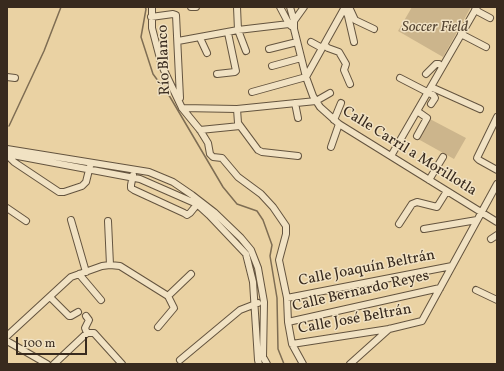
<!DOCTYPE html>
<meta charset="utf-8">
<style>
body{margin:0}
#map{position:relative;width:504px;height:371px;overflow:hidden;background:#ead2a3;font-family:Vollkorn,serif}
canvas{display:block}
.frame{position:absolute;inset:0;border:8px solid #382a1e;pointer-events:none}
.scale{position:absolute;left:16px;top:337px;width:71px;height:18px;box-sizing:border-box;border:2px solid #382a1e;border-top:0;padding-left:5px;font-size:12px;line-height:14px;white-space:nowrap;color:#382a1e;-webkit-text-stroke:3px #f1e2c3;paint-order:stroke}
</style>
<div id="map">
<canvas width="504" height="371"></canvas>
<div class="frame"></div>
<div class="scale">100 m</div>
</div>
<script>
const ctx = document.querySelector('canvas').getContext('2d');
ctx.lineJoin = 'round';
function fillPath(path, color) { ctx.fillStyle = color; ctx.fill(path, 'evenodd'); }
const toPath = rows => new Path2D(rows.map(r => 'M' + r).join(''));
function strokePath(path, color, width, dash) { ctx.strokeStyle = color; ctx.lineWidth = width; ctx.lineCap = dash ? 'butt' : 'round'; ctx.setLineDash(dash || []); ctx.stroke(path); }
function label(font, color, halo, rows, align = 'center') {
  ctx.font = font + ' Vollkorn,serif'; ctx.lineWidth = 3; ctx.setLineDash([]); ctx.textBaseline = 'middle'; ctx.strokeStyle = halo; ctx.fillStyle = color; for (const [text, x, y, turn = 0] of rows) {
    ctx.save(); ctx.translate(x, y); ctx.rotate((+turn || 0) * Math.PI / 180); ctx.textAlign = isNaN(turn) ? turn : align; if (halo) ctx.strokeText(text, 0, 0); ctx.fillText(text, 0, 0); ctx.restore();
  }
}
const green = toPath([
 [412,7,471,7,443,57,398,31],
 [428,118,466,138,454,159,418,139]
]);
const stream = toPath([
 [145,7,146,9,141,37,153,74,170,97,223,187,237,204,257,211,263,220,272,245,270,256,277,298,278,349,284,364],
 [9,126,44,51,61,7]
]);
const minor = toPath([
 [152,7,152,28,162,66,182,108,200,130,208,143,210,154,213,157,222,158,238,177,261,194,273,207,286,226,286,234,279,260,287,298,288,322,292,344,303,364],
 [191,7,196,7],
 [237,7,238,30,246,51],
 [280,7,289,24,291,26],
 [290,7,294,21,294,29,306,77,313,96,320,107,339,124,497,222],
 [349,7,355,20,374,29],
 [345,10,348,16,354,42],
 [475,10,490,18],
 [151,17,173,14,176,15,180,98],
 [461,34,486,47],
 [200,38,207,53],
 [178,41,238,30,289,24,294,21,304,7],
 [311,42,322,48],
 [324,45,328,48,339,52,346,64,344,70,350,84],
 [269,49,297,42],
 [272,66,301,58],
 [217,74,235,72,236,71,228,33],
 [426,74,436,64,439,64,442,67],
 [7,77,15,78],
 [400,78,433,95,435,98,431,104],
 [431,87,480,109],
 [252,92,306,77,345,7],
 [295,103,298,118],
 [182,108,237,109,316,101,330,93],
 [237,109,238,123,258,150,262,152,298,156],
 [417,111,427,118,417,136],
 [497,117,477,158,479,160,497,170],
 [334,120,341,103],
 [200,130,240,126],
 [331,147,339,124],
 [7,149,149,172,173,182,192,195,214,212,241,238,251,250,258,268,264,302,263,357,267,364],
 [7,154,140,179,197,204,209,215,246,254,253,282,258,360,259,364],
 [7,155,14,162,59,192,64,192,82,186,86,182,90,166],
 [391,156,477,7],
 [133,175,131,185,131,188,134,190,184,213,187,215,190,213,199,202],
 [429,180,443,157],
 [7,208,26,221],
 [71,220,86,272],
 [108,221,110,265],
 [399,224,412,204,417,202,437,207,447,191],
 [424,229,477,220],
 [491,239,497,235],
 [79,274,101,300],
 [476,290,497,300],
 [168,296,191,274],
 [50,297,69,316,71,316,78,312],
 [287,298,452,266],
 [86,316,89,320,85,328,87,333],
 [288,322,440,288],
 [7,336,71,277,102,266,110,265,120,266,168,296,174,308,158,327],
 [7,341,47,364],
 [292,344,389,329,422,321,497,184],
 [180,360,240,310,258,303],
 [54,364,87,333,94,333,122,364],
 [350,364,389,329]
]);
const parkNames = [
 ["Soccer Field",435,28]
];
const streetNames = [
 ["Río Blanco",165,60,-92],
 ["Calle Carril a Morillotla",409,152,32],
 ["Calle Joaquín Beltrán",367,269,-11],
 ["Calle Bernardo Reyes",361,292,-13],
 ["Calle José Beltrán",355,320,-10]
];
fillPath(green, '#ccb58c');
strokePath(stream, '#7e6d53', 1.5);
strokePath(minor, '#64543f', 8);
strokePath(minor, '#f1e2c3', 6);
label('italic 15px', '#564634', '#f1e2c3', parkNames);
label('15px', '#382a1e', '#f1e2c3', streetNames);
</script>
